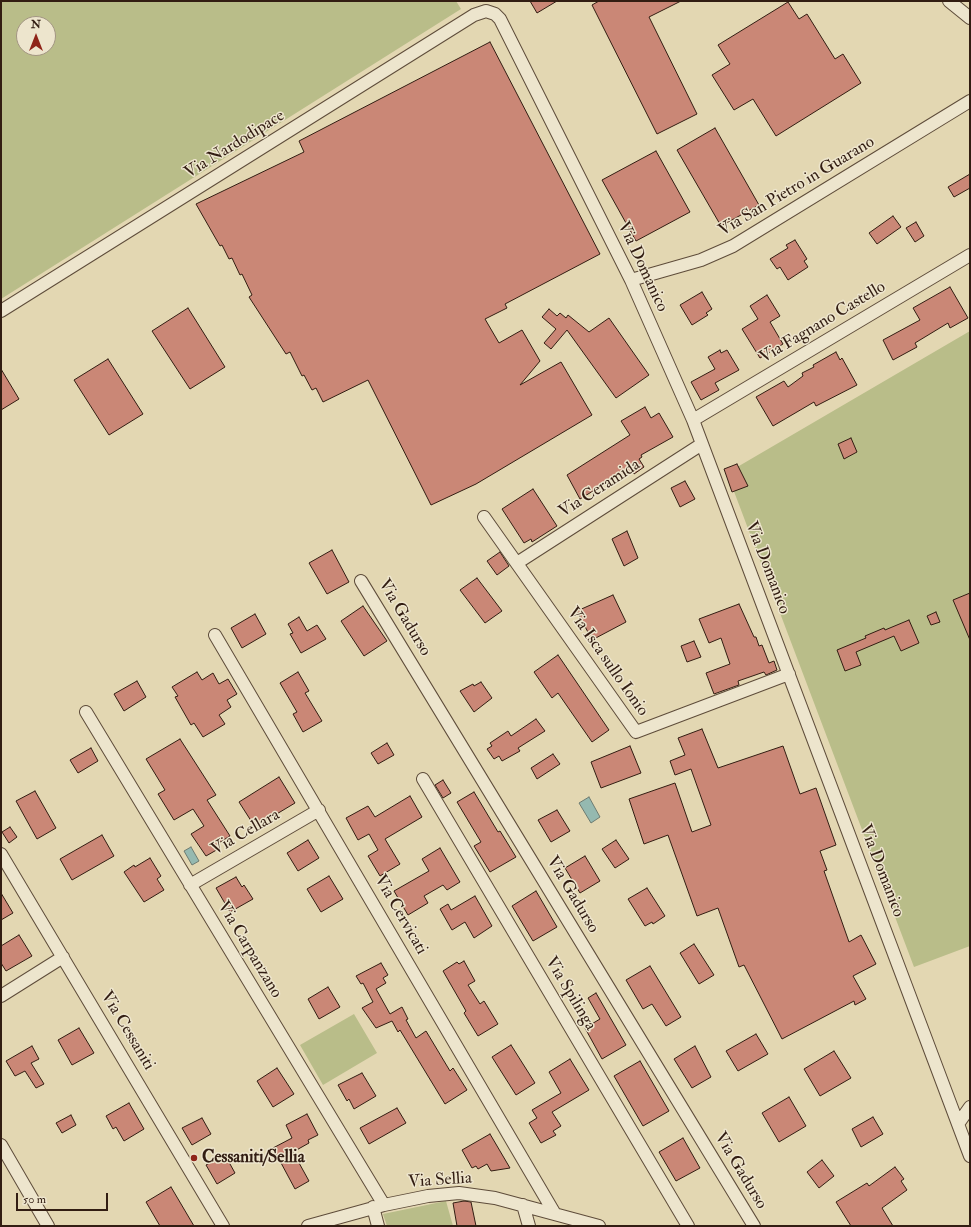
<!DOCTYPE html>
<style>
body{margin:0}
#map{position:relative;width:971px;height:1227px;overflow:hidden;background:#e3d7b2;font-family:"IM FELL Double Pica",serif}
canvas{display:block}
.frame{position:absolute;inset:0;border:2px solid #321d12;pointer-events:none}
.north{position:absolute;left:16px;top:16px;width:40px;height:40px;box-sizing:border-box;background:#ede5cd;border:1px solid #a29582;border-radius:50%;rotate:0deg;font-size:11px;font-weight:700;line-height:16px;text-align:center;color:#321d12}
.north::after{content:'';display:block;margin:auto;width:14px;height:18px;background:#8f2418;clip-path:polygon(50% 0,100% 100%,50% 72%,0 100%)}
.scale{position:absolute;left:16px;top:1193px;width:92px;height:18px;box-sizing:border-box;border:2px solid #321d12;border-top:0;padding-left:5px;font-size:12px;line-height:14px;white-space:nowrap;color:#321d12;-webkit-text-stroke:3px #ede5cd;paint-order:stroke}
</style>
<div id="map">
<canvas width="971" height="1227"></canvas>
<div class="frame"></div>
<div class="north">N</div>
<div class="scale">50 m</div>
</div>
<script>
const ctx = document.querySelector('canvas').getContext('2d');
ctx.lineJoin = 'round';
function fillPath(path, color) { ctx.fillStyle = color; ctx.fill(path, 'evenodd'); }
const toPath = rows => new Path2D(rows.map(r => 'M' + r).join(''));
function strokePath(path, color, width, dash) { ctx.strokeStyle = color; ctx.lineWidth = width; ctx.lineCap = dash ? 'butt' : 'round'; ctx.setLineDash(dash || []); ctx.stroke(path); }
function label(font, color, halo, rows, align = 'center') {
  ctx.font = font + ' "IM FELL Double Pica",serif'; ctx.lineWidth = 3; ctx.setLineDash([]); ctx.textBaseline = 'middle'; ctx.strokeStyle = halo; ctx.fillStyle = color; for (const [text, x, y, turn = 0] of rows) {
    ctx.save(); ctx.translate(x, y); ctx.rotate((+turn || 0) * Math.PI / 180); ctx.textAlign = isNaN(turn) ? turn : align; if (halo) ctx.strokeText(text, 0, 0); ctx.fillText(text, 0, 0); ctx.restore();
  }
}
const green = toPath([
 [1,1,456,1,461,9,1,299],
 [24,24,48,24,48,48,24,48],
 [970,331,970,946,914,967,727,473],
 [354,1014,377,1053,323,1085,300,1045],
 [446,1201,453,1226,387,1226,383,1214]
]);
const water = toPath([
 [589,797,600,817,591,823,579,803,589,797],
 [191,847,199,861,192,865,184,851,191,847]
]);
const building = toPath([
 [530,1,557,1,537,13,530,1],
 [599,1,681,1,649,17,697,114,657,134,592,5,599,1],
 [788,2,799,19,807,14,835,59,843,54,861,83,776,136,753,99,734,110,712,75,730,64,718,45,788,2],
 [490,42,600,254,505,304,507,308,485,319,499,343,522,330,540,361,520,385,561,362,592,415,476,484,431,505,368,380,323,402,316,388,312,390,304,375,302,376,290,352,286,354,249,297,252,295,242,274,240,275,232,258,229,259,222,245,220,246,196,204,304,152,299,141,490,42],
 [715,128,759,205,721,226,677,150,715,128],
 [656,151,690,212,636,241,602,180,656,151],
 [970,174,970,188,954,197,948,187,970,174],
 [893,216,901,227,877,244,869,233,893,216],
 [916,222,924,236,915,242,906,228,916,222],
 [795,240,807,259,804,261,808,267,788,280,780,267,777,269,770,259,788,248,786,245,795,240],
 [950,287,968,318,950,328,948,323,915,343,917,347,893,360,883,340,920,320,913,308,950,287],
 [702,292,712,309,706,313,708,315,692,325,680,305,702,292],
 [767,295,780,316,770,322,783,344,760,358,742,329,758,319,750,306,767,295],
 [188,308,225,367,190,389,152,331,188,308],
 [549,309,557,316,560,313,566,318,568,315,589,332,609,318,649,375,616,398,567,330,551,349,544,343,556,329,542,317,549,309],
 [720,350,721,353,727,350,739,370,715,383,719,390,701,400,691,382,715,369,708,357,720,350],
 [836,352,840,360,842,358,857,385,816,406,814,402,773,426,756,397,784,381,788,387,803,376,802,373,814,367,813,365,836,352],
 [108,359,143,414,109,435,74,380,108,359],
 [1,369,19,399,1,410,1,369],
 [645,407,651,418,659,413,673,437,641,455,642,457,639,459,644,467,634,474,632,471,621,478,619,475,580,499,567,475,630,435,621,421,645,407],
 [851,438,857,452,844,459,838,444,851,438],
 [737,464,748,486,732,492,724,469,737,464],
 [685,481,695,499,680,507,671,488,685,481],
 [533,489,557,526,532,542,531,539,524,543,502,509,533,489],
 [627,531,638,558,624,566,612,539,627,531],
 [332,550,349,582,327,594,309,563,332,550],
 [500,552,509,566,497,575,487,561,500,552],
 [477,578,502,611,485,623,460,590,477,578],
 [970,593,970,640,953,600,970,593],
 [613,595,626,622,592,640,577,611,613,595],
 [739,604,754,637,756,637,759,646,762,645,769,663,774,661,777,670,766,675,764,672,738,681,739,685,714,694,706,673,730,664,721,638,709,643,699,619,739,604],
 [363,606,387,641,364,656,341,621,363,606],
 [936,612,940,622,931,625,927,616,936,612],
 [255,614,266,634,242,648,231,628,255,614],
 [299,617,307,631,317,625,326,639,301,653,290,634,293,633,288,624,299,617],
 [909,620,919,643,901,651,894,636,856,652,861,665,845,671,837,650,866,638,865,636,884,628,885,630,909,620],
 [694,641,701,657,687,662,681,646,694,641],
 [558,655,609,730,592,742,558,693,552,698,534,672,558,655],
 [197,672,202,680,213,673,219,684,228,679,237,694,227,700,231,707,219,715,225,724,203,737,194,723,191,725,175,697,178,696,172,687,197,672],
 [298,672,309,691,305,693,322,721,303,732,293,714,297,712,280,683,298,672],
 [137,681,146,697,124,711,114,694,137,681],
 [481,682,492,698,474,712,460,691,473,684,474,686,481,682],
 [536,719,545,731,518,748,520,751,502,761,499,756,494,759,487,749,492,746,490,743,508,731,511,736,536,719],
 [702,729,718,768,783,746,800,794,816,788,836,845,820,851,827,870,824,871,849,942,861,935,876,964,853,976,866,999,855,1005,854,1001,782,1039,744,965,739,967,718,908,697,916,668,835,644,844,629,799,675,783,692,832,711,825,691,769,675,775,670,761,685,755,678,738,702,729],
 [180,739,216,795,207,800,230,836,217,844,220,848,206,856,191,834,204,826,193,809,174,820,158,794,165,790,146,759,180,739],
 [387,743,394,755,378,764,371,753,387,743],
 [630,746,641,773,601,788,591,762,630,746],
 [91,748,98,761,78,773,70,760,91,748],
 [553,754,560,764,537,779,531,768,553,754],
 [279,777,295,803,255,827,239,802,279,777],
 [443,780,451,793,443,798,435,785,443,780],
 [35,791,56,828,37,839,16,801,35,791],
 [474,792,498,832,500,831,516,857,490,872,474,846,481,842,457,802,474,792],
 [410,796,422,817,385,839,400,864,380,876,368,856,378,850,369,834,358,840,346,818,368,806,375,817,410,796],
 [557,810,570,831,551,842,538,820,557,810],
 [10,827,17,837,9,843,2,832,10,827],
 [102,835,114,856,72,880,60,859,102,835],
 [308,840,319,858,298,871,287,853,308,840],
 [616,840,629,859,615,868,602,849,616,840],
 [440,848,460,882,447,890,443,885,424,896,428,903,408,915,394,891,429,871,422,859,440,848],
 [585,856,600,881,580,893,565,868,585,856],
 [150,858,161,876,157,879,164,890,144,902,124,872,134,865,135,867,150,858],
 [329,876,343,899,321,912,307,889,329,876],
 [236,877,242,887,244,885,253,899,230,912,216,888,236,877],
 [647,888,665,916,653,924,652,922,645,926,628,899,647,888],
 [536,891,557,927,533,941,512,906,536,891],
 [1,893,13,913,1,920,1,893],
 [475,896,492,926,474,938,465,922,452,930,440,909,448,904,451,910,475,896],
 [19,935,32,956,6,971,1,963,1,946,19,935],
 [694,944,714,975,699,984,680,953,694,944],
 [464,961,475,981,468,985,480,1004,484,1001,498,1024,478,1036,464,1013,466,1011,443,971,457,962,459,964,464,961],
 [381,963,388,975,383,978,386,983,376,989,390,1014,402,1007,408,1019,406,1020,416,1038,426,1031,450,1071,453,1068,467,1090,445,1104,400,1030,398,1032,392,1021,376,1028,362,1008,373,1002,363,983,361,984,356,976,381,963],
 [650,966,681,1017,666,1026,652,1004,643,1009,626,980,650,966],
 [328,987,340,1007,319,1019,308,999,328,987],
 [596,993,626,1045,602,1059,585,1028,600,1019,588,998,596,993],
 [79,1028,94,1053,72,1065,58,1040,79,1028],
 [756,1034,768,1054,738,1071,726,1051,756,1034],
 [511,1045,535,1083,516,1095,492,1057,511,1045],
 [32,1046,39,1059,31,1063,44,1084,36,1088,25,1071,15,1076,6,1061,32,1046],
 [695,1046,711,1077,692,1088,674,1059,695,1046],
 [834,1051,851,1078,820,1096,804,1069,834,1051],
 [570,1059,589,1090,552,1112,561,1126,553,1131,556,1135,541,1143,529,1123,537,1118,532,1110,561,1093,549,1072,570,1059],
 [640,1061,669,1111,643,1126,614,1076,640,1061],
 [277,1068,294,1094,273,1107,257,1081,277,1068],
 [362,1073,376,1096,354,1109,349,1099,347,1101,338,1085,362,1073],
 [789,1097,806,1126,779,1142,762,1113,789,1097],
 [129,1103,144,1129,124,1141,116,1127,113,1129,106,1116,129,1103],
 [397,1108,406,1123,369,1144,360,1128,397,1108],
 [307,1114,318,1135,308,1140,309,1143,293,1152,309,1181,295,1189,273,1148,292,1138,286,1125,307,1114],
 [71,1115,76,1125,62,1133,56,1123,71,1115],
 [873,1117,883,1134,861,1147,852,1129,873,1117],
 [202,1118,211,1134,192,1145,182,1128,202,1118],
 [490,1134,510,1168,491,1171,487,1164,478,1169,476,1166,472,1168,462,1150,490,1134],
 [683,1138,700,1168,676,1181,659,1152,683,1138],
 [225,1155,235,1173,217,1184,206,1165,225,1155],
 [822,1160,834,1176,819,1188,807,1172,822,1160],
 [895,1167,904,1179,901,1181,907,1190,882,1208,893,1226,851,1226,836,1202,867,1183,869,1186,895,1167],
 [171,1187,194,1226,160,1226,146,1202,171,1187],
 [464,1201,471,1202,476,1226,457,1226,453,1203,464,1201]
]);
const street = toPath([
 [949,1,970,18],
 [631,280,701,260,733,246,970,101],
 [1,311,474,15,486,11,495,14,500,19,631,280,693,420,970,1156],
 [693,420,970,255],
 [484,517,636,732,789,674],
 [517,563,702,444],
 [361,581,754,1226],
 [215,635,555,1214],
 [86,712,384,1205],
 [423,779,688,1226],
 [1,854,223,1226],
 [190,885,319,810],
 [1,996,63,957],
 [958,1124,970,1107],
 [1,1145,48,1226],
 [523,1205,529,1226],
 [373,1207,378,1226],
 [308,1226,384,1205,428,1196,459,1193,495,1198,599,1226]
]);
const markers = [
 [194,1158,4,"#8f2418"]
];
const streetNames = [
 ["Via Nardodipace",235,145,-32],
 ["Via San Pietro in Guarano",797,187,-31],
 ["Via Domanico",642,267,65],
 ["Via Fagnano Castello",823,323,-31],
 ["Via Ceramida",600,489,-33],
 ["Via Domanico",767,568,69],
 ["Via Gadurso",404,618,59],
 ["Via Isca sullo Ionio",607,662,55],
 ["Via Cellara",246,833,-30],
 ["Via Domanico",881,871,69],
 ["Via Gadurso",572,895,59],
 ["Via Cervicati",400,915,60],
 ["Via Carpanzano",249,950,59],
 ["Via Spilinga",570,994,59],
 ["Via Cessaniti",127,1031,59],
 ["Via Gadurso",740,1171,59],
 ["Via Sellia",440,1181,-4]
];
const poiNames = [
 ["Cessaniti/Sellia",202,1158]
];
fillPath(green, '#b9bd89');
fillPath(water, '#95b9b0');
strokePath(water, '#6d7b71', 1);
fillPath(building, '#ca8776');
strokePath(building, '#321d12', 1);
strokePath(street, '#5e4c3a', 14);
strokePath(street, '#ede5cd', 12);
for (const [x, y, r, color] of markers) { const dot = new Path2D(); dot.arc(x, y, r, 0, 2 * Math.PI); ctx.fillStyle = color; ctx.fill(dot); strokePath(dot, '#ede5cd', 1.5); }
label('17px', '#321d12', '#ede5cd', streetNames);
label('bold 17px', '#321d12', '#ede5cd', poiNames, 'left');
</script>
